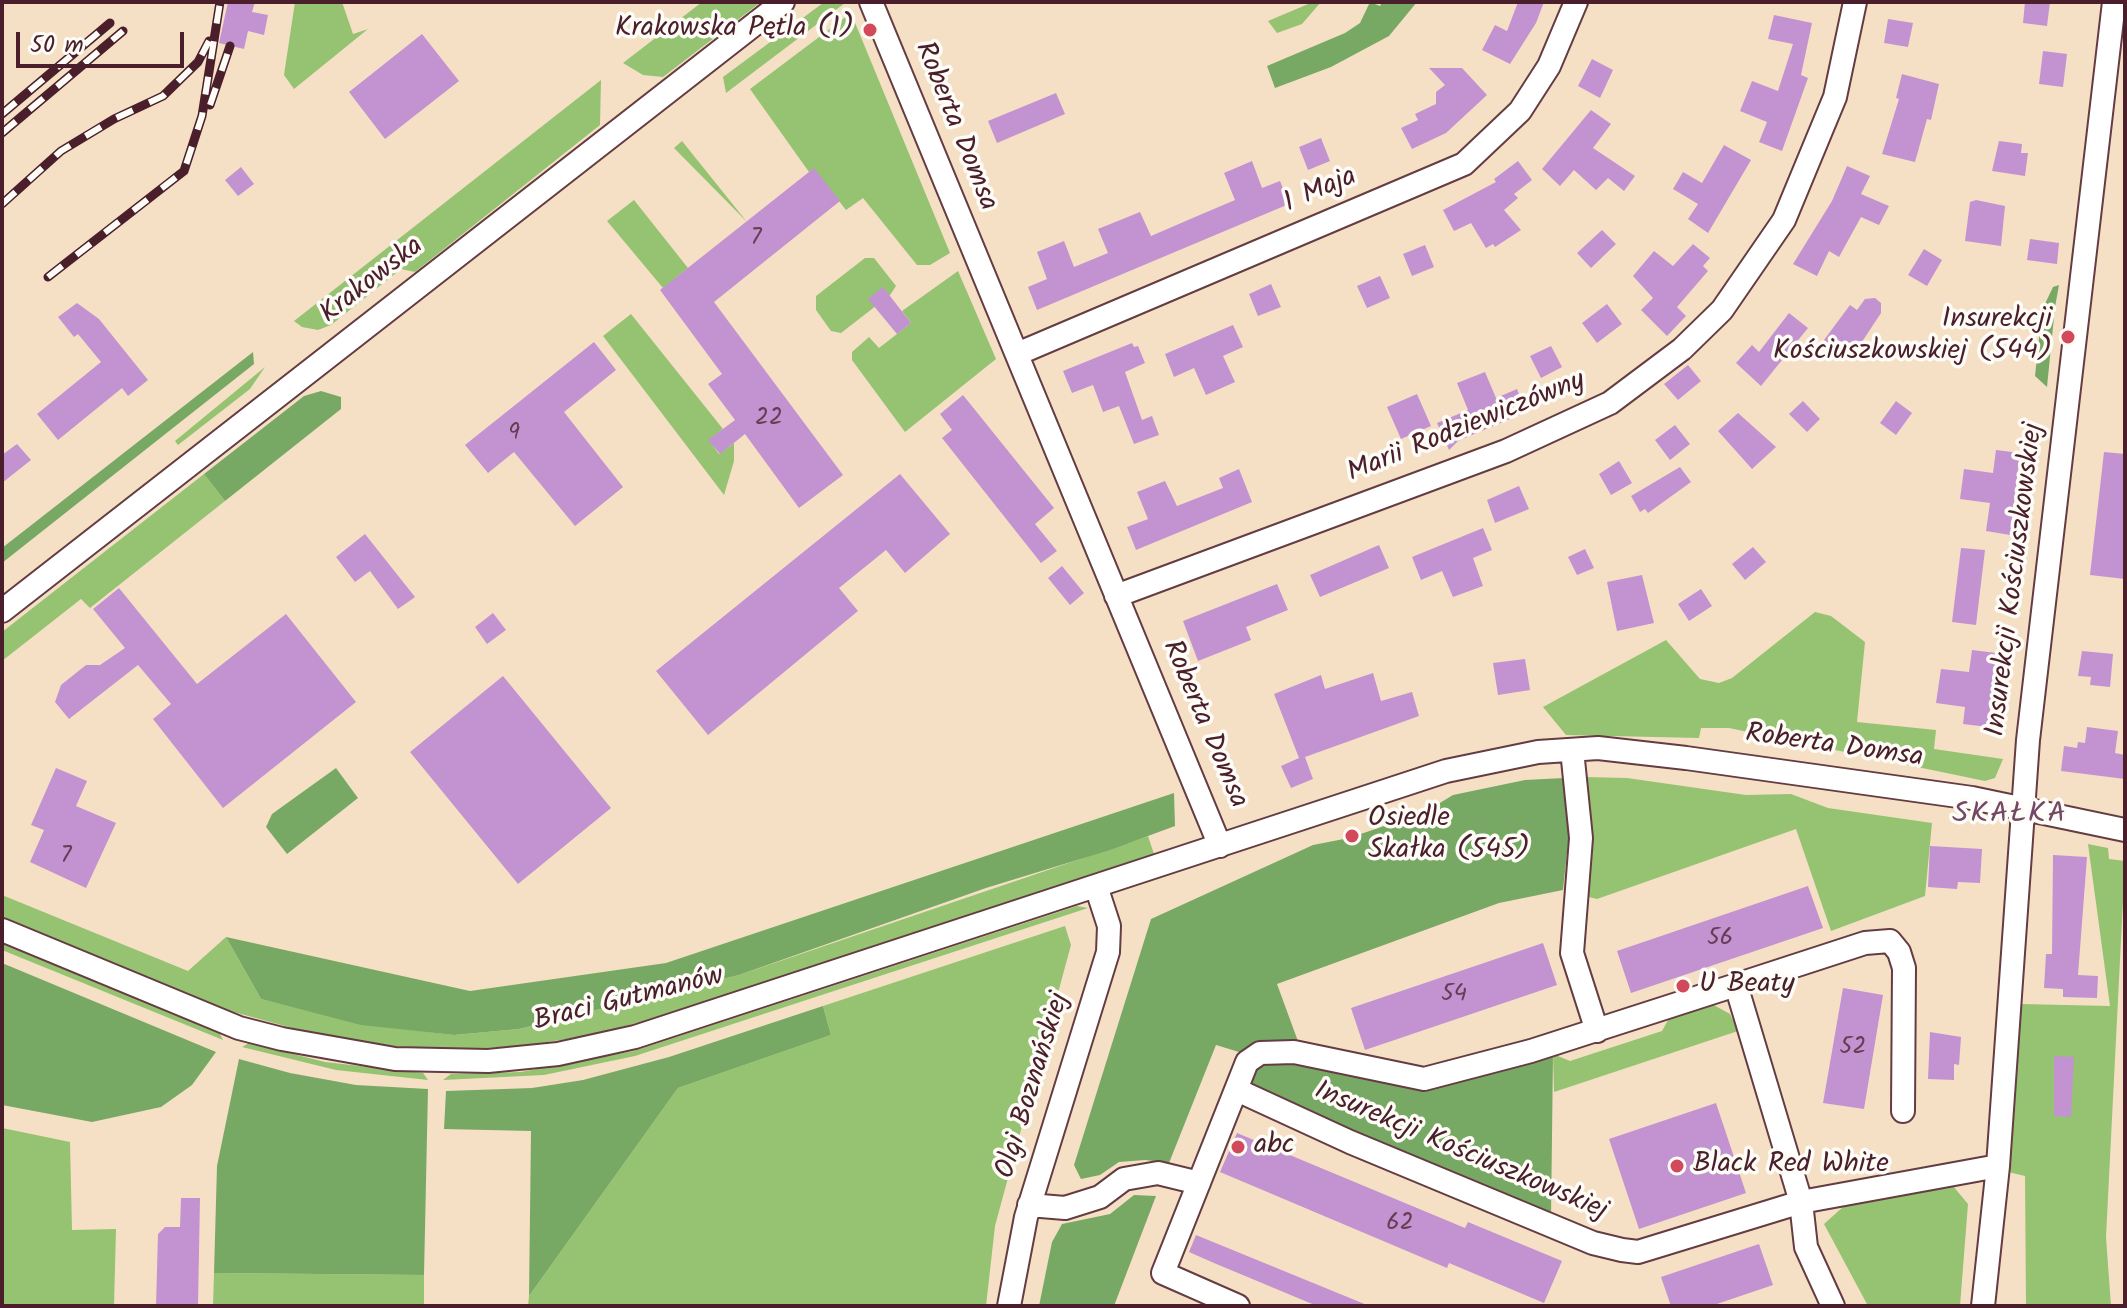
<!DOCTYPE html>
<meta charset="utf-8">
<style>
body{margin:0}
#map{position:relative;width:2127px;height:1308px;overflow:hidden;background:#f5e0c6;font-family:Kalam,sans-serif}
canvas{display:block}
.frame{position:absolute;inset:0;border:4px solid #4a1f2b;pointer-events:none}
.scale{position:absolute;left:16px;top:32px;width:168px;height:36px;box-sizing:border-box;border:4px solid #4a1f2b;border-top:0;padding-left:10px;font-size:24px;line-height:28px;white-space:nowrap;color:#4a1f2b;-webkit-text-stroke:6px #fdfcf7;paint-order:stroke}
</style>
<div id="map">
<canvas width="2127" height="1308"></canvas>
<div class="frame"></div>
<div class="scale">50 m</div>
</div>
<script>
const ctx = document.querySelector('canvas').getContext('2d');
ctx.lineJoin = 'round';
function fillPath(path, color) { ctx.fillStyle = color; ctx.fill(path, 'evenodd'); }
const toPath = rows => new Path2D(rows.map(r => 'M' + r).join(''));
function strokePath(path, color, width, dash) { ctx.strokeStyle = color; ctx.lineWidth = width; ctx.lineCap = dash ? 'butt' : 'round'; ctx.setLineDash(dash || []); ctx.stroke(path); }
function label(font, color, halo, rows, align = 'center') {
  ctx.font = font + ' Kalam,sans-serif'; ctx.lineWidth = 7; ctx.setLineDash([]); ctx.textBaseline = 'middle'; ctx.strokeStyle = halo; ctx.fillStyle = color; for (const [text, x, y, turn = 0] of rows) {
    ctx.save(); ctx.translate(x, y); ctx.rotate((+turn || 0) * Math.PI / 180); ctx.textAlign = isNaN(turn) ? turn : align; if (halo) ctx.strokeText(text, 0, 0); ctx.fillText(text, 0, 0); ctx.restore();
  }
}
const green = toPath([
 [295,2,342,2,353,34,368,29,294,89,284,75],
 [702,2,761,2,663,77,643,75,623,63],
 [1313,2,1321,2,1302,24,1277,33,1268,21],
 [823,3,845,3,726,93,723,77],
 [851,13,950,253,930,265,917,265,863,198,846,210,814,169,809,172,750,89],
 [601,80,600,125,415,272,401,269,331,325,318,330,302,327,294,321],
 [682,141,747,222,674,148],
 [634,200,688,268,663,288,607,221],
 [865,258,874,258,896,286,890,295,841,333,831,331,816,310,816,296],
 [958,271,996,359,905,432,852,360,852,352,869,337,879,348,911,323,902,311],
 [631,314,723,429,709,440,719,454,734,443,734,461,724,495,603,336],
 [265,367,250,389,178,445,175,441],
 [204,474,225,501,90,608,81,599,2,661,2,632],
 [1815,612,1831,616,1865,642,1857,722,1936,730,1934,749,2003,759,1995,778,1985,781,1729,728,1701,728,1699,738,1566,735,1543,707,1666,640,1700,679,1719,683,1732,678],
 [1585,777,1627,778,1746,795,1791,794,1828,808,1932,823,1925,896,1831,931,1796,829,1597,899,1581,895],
 [1148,836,1154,854,659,1017,593,1035,528,1045,460,1050,378,1045,307,1032,230,1011,2,917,2,895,188,971,226,937,261,999,361,1024,454,1035,519,1029,739,975],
 [2088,844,2108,848,2109,859,2125,861,2106,1237,2111,1306,2026,1306,2025,1176,2008,1172,2021,1004,2110,1006],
 [1077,906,1088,908,635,1056,544,1075,443,1080,451,1074,521,1072,634,1051],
 [1065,926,1071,945,995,1226,986,1306,528,1306,529,1296,678,1088,831,1035,823,1006],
 [2,944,219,1032,223,1040,2,950],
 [1710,1003,1730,1014,1738,1031,1554,1092,1553,1054,1570,1061,1662,1031,1672,1013],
 [249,1043,325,1062,423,1073,428,1080,336,1070,242,1047],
 [2,1128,70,1142,72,1230,116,1229,114,1306,2,1306],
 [1953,1186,1968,1204,1960,1306,1868,1306,1824,1224,1844,1206],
 [214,1273,424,1275,424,1306,213,1306]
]);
const forest = toPath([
 [1370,2,1380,6,1382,2,1417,2,1389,36,1331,67,1275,88,1267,66,1345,33,1360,23],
 [2059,285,2055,307,2047,387,2035,376,2042,310,2053,287],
 [253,352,254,364,2,563,2,548],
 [321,391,341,397,341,409,225,501,204,474,304,396],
 [336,768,358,798,287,854,266,827,272,814],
 [1564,778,1570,824,1563,890,1499,903,1277,984,1299,1044,1294,1065,1420,1087,1553,1054,1551,1218,1258,1095,1247,1083,1262,1059,1216,1045,1169,1163,1145,1160,1119,1162,1100,1175,1081,1179,1074,1165,1151,919,1313,845,1349,838,1425,812,1453,795,1525,780],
 [1174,793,1175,826,1110,850,986,888,739,975,519,1029,454,1035,361,1025,261,999,226,937,470,991,666,963],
 [2,963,216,1052,192,1085,161,1107,92,1122,2,1105],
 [823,1006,831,1035,678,1088,529,1296,531,1131,444,1129,446,1091,532,1088,583,1080,669,1057],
 [239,1059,290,1073,356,1085,428,1089,424,1275,214,1273,217,1166],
 [1134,1195,1156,1196,1114,1306,1039,1306,1052,1242,1062,1224,1110,1214]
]);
const building = toPath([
 [228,2,255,2,252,12,268,15,264,35,248,31,244,49,219,43],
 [1518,2,1544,2,1536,23,1510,64,1482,50,1495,25,1507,31],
 [2025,2,2050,2,2047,26,2023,23],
 [1774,15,1812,23,1801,75,1808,78,1782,151,1759,142,1767,122,1740,111,1752,81,1778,91,1793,44,1768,39],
 [1888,19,1913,23,1908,47,1884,43],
 [422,34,459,81,385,139,349,92],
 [2043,51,2067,54,2063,87,2039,84],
 [1592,59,1613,70,1600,98,1578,86],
 [1429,68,1462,68,1487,95,1446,133,1412,149,1401,128,1418,120,1415,114,1436,104,1436,92,1445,85],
 [1902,74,1939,84,1931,120,1927,119,1915,162,1882,154,1899,99,1896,98],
 [1056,93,1065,114,997,143,988,121],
 [1591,110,1611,124,1593,148,1635,176,1624,191,1608,178,1596,190,1574,170,1560,186,1542,169],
 [1321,138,1330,161,1308,170,1299,147],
 [1999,141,2022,144,2021,153,2028,153,2025,176,1992,171],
 [1724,145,1751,160,1708,233,1688,219,1698,204,1673,189,1683,172,1702,183],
 [1252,161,1262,188,1280,181,1289,204,1037,310,1028,287,1047,279,1037,252,1064,241,1074,267,1108,253,1098,229,1140,212,1151,236,1195,217,1235,200,1224,173],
 [1518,161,1532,180,1514,194,1518,198,1504,210,1521,230,1495,247,1493,244,1486,248,1471,223,1454,231,1443,210,1496,182,1494,179],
 [1847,166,1870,176,1861,194,1889,206,1879,225,1861,217,1839,257,1829,251,1817,276,1793,264,1832,201],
 [241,167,254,184,238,196,225,180],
 [814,168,840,201,714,302,843,475,799,508,745,434,720,454,708,440,735,420,708,384,722,374,660,290],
 [1976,200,2005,206,2001,246,1965,241,1970,202],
 [1602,230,1616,244,1591,268,1577,253],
 [2030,239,2059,243,2057,264,2027,260],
 [1693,244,1710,258,1703,266,1708,271,1677,307,1686,316,1667,336,1641,310,1653,298,1633,276,1654,251,1673,266],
 [1425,245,1434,267,1412,276,1403,254],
 [1924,249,1942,260,1927,286,1908,275],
 [1380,276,1390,298,1367,308,1357,286],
 [1271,284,1281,307,1258,316,1249,294],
 [883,287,911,323,897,334,868,299],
 [1875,298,1881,303,1881,313,1850,360,1824,340,1850,305,1857,310,1865,299],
 [77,303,99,319,148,380,128,396,122,388,58,440,37,414,101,362,78,334,74,337,58,317],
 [1607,304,1622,324,1597,343,1582,323],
 [1789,313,1808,328,1761,386,1736,363,1752,345,1759,352],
 [1233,325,1243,347,1223,356,1235,382,1206,395,1194,368,1174,377,1165,354],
 [594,342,616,370,564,412,623,487,575,526,514,452,488,473,465,445],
 [1132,343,1134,347,1138,346,1145,363,1125,372,1142,420,1152,416,1159,435,1134,444,1119,406,1103,412,1093,385,1072,393,1063,371],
 [1551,346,1562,367,1541,378,1530,356],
 [1688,365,1701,381,1678,400,1664,384],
 [1485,372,1496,398,1517,389,1526,412,1458,441,1449,450,1437,423,1468,410,1457,383],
 [1417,394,1431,426,1401,439,1387,407],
 [963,395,1054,508,1035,524,1057,551,1041,563,942,438,952,430,940,414],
 [1803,401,1820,419,1807,432,1789,414],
 [1896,401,1912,413,1896,435,1880,423],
 [1738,413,1776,447,1752,469,1718,431],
 [1675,425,1690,444,1670,460,1655,440],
 [17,444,31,460,2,483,2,455],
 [1996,450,2020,453,2010,535,1986,531,1990,503,1960,499,1964,469,1993,473],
 [2104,452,2125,454,2125,579,2090,575],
 [1619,461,1632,483,1611,495,1599,474],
 [1680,467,1691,482,1648,513,1645,509,1640,512,1631,496],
 [1239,469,1252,502,1136,550,1127,527,1148,519,1137,492,1165,481,1177,506,1223,488,1219,478],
 [900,474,950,534,905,573,886,550,839,588,858,611,708,735,656,671],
 [1519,486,1529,509,1495,523,1487,500],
 [1483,528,1492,550,1473,558,1483,586,1453,597,1442,571,1421,580,1412,557],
 [365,534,415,597,398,609,370,571,355,582,336,557],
 [1379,545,1389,568,1320,597,1310,575],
 [1753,547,1766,562,1745,580,1732,564],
 [1961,548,1985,550,1976,625,1952,622],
 [1585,549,1594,568,1577,575,1568,557],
 [1062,566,1084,593,1070,605,1048,578],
 [1642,575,1654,623,1617,631,1607,582],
 [1277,584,1288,610,1246,627,1251,640,1198,661,1183,621],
 [119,588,197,684,286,614,356,702,223,808,153,719,171,704,138,665,69,719,55,702,61,685,86,665,100,665,125,648,93,609],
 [1701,589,1712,606,1689,621,1678,604],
 [493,613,506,630,487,644,475,627],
 [1972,650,1996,653,1988,727,1963,724,1965,707,1936,703,1941,669,1969,672],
 [2082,651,2113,654,2110,687,2090,685,2091,677,2078,676],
 [1525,659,1530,690,1498,695,1493,663],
 [1373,673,1381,701,1412,692,1419,716,1305,757,1313,779,1291,788,1281,766,1299,758,1274,694,1321,675,1325,689],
 [503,676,611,808,518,884,410,752],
 [2087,727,2118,731,2115,753,2125,755,2125,779,2061,771,2064,746,2077,748,2078,742,2085,743],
 [56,768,87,781,76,806,116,823,86,888,30,862,44,830,31,825],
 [1930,846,1982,849,1980,883,1958,882,1957,889,1928,887],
 [2053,855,2087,857,2078,975,2098,976,2097,998,2063,997,2063,989,2044,988,2046,954,2052,954],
 [1808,886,1823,928,1631,993,1617,951],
 [1543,943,1557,985,1365,1050,1351,1008],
 [1843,988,1883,995,1864,1109,1823,1103],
 [1930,1032,1961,1037,1959,1065,1954,1064,1954,1080,1928,1079],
 [2054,1056,2074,1057,2071,1117,2054,1116],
 [1716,1103,1746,1193,1639,1229,1609,1139],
 [1237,1133,1465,1228,1468,1222,1562,1261,1544,1303,1449,1263,1447,1268,1220,1172],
 [181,1198,200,1198,198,1306,156,1306,158,1234,165,1227,180,1227],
 [1196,1235,1367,1305,1366,1306,1317,1306,1214,1263,1189,1252],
 [1759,1244,1773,1285,1711,1306,1671,1306,1661,1277]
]);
const minor = toPath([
 [871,2,1220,846],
 [1017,354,1464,164,1520,111,1549,66,1576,2],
 [1116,596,1506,451,1610,403,1682,349,1722,310,1784,220,1835,97,1855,2],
 [2,611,783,2],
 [1572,750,1581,838,1572,953,1597,1031],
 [2,930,239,1028,282,1039,395,1059,488,1061,558,1054,635,1037,1446,771,1538,752,1598,748,1686,758,1972,798,2125,830],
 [1736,985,1865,943,1890,941,1899,952,1904,968,1903,1111],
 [1237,1090,1350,1142,1593,1243,1622,1250,1638,1252,1801,1202,1806,1247,1833,1306],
 [1029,1205,1065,1208,1100,1197,1124,1179,1158,1173,1199,1183],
 [1009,1306,1026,1217,1108,952,1109,926,1096,886],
 [1238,1306,1163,1273,1247,1062,1260,1053,1294,1052,1424,1079,1531,1051,1736,985,1801,1202,1998,1166],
 [1983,1306,1998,1166,2028,740,2114,2]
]);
const rail = toPath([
 [210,105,230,46],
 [2,114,110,23],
 [2,133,123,31],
 [2,204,61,151,114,119,163,96,198,62,209,41],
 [48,277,184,171,202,116,220,2]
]);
const markers = [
 [870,30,8,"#d1495b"],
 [2068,337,8,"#d1495b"],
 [1352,836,8,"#d1495b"],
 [1683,986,8,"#d1495b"],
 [1238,1147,8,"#d1495b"],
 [1677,1166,8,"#d1495b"]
];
const numberNames = [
 ["7",756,240],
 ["22",769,420],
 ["9",514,435],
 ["7",66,858],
 ["56",1720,940],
 ["54",1454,996],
 ["52",1853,1049],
 ["62",1400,1225]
];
const poiNames = [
 ["Krakowska Pętla (1)",854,30,"right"],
 ["Insurekcji",2052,321,"right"],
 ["Kościuszkowskiej (544)",2052,353,"right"],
 ["Osiedle",1368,820],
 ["Skałka (545)",1368,852],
 ["U Beaty",1699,986],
 ["abc",1254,1147],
 ["Black Red White",1693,1166]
];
const streetNames = [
 ["Roberta Domsa",954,127,68],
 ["1 Maja",1321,192,-23],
 ["Krakowska",373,282,-38],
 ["Marii Rodziewiczówny",1467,429,-22],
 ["Insurekcji Kościuszkowskiej",2017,580,-83],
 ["Roberta Domsa",1203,725,67],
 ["Roberta Domsa",1834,748,8],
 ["Braci Gutmanów",629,1001,-14],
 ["Olgi Boznańskiej",1035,1086,-73],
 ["Insurekcji Kościuszkowskiej",1460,1153,23]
];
const neighbourhoodNames = [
 ["SKAŁKA",2010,817]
];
fillPath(green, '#95c372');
fillPath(forest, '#78a964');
fillPath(building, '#c293d0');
strokePath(minor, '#643c42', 26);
strokePath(minor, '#fff', 22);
strokePath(rail, '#4a1f2b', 9);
strokePath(rail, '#fdfcf7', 6, [18]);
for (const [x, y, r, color] of markers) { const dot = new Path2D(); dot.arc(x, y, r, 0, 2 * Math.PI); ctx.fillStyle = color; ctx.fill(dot); strokePath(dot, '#fdfcf7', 3); }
label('24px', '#683c54', null, numberNames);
label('28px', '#4a1f2b', '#fdfcf7', poiNames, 'left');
label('28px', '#4a1f2b', '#fdfcf7', streetNames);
ctx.letterSpacing = '2px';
label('30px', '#744865', '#fdfcf7', neighbourhoodNames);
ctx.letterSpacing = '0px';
</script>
